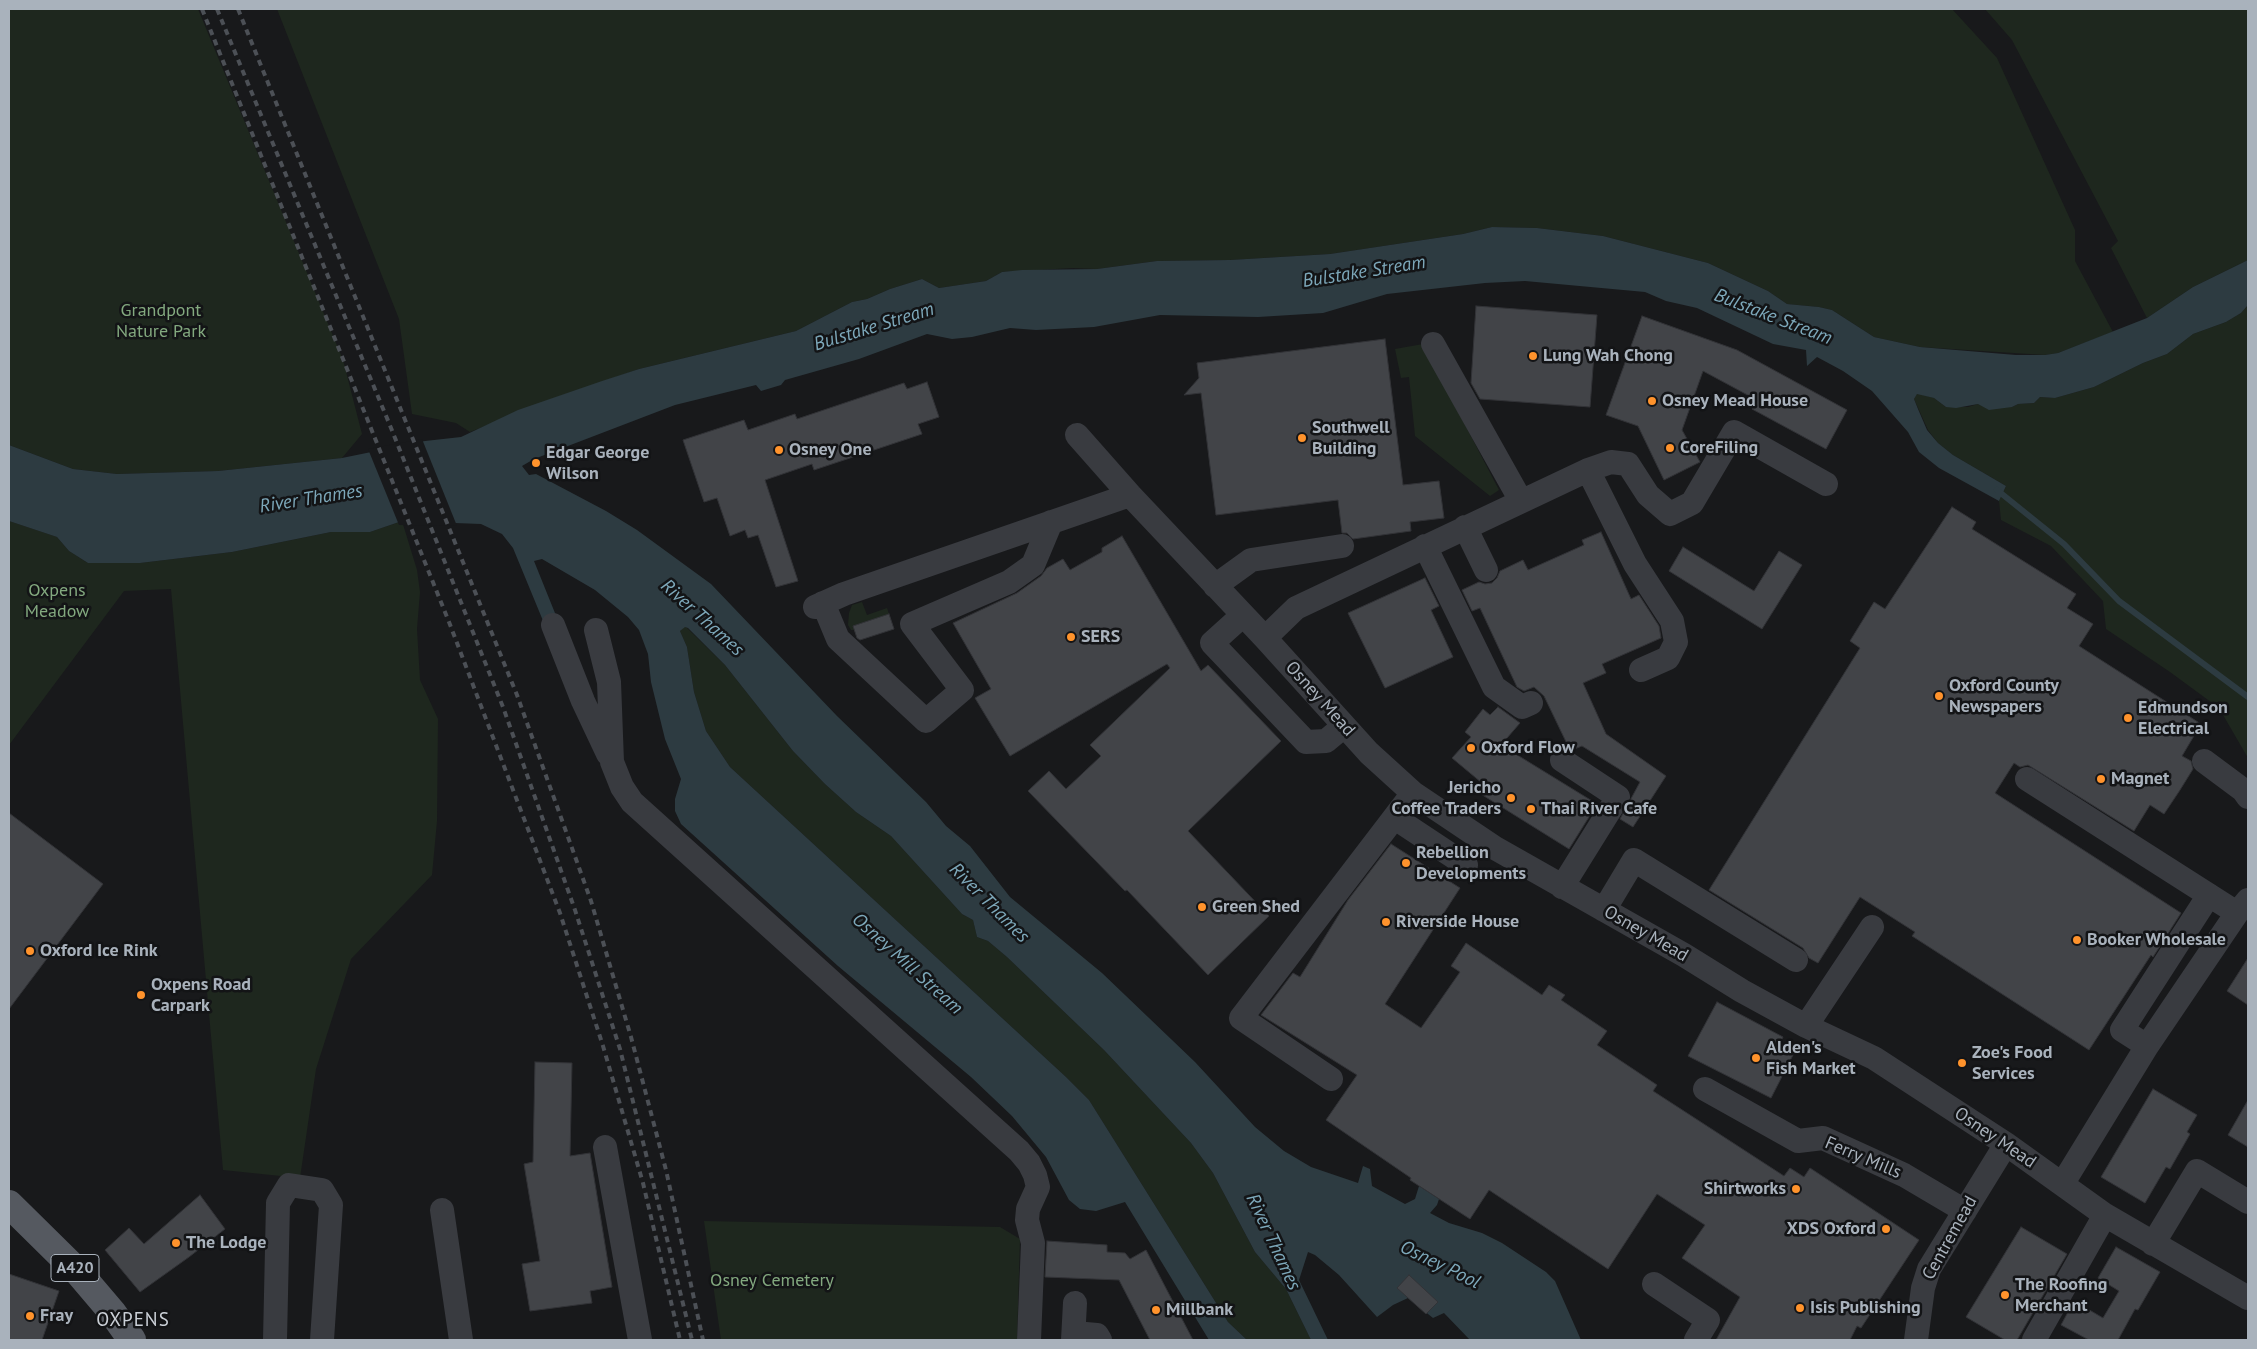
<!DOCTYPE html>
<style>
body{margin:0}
#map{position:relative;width:2257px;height:1349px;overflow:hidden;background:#18191b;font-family:"PT Sans",sans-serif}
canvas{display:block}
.frame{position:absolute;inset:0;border:10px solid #a9b2bc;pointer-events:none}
</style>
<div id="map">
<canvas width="2257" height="1349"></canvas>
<div class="frame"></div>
</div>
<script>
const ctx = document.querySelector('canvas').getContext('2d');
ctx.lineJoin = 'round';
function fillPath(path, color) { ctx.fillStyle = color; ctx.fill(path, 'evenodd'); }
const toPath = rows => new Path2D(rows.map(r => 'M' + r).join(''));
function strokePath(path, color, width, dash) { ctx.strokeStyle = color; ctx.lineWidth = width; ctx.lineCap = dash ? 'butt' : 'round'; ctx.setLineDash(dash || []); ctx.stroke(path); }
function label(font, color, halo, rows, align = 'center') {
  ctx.font = font + ' "PT Sans",sans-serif'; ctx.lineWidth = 5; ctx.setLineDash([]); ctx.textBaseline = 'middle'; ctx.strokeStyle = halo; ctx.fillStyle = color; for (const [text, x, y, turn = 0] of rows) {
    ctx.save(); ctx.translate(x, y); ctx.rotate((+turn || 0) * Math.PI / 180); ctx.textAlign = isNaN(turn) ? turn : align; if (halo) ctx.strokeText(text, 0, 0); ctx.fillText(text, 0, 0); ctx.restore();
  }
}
const green = toPath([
 [9,9,198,9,343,360,362,434,342,458,218,471,117,474,73,469,9,445],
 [277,9,1952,9,1997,58,2075,230,2075,261,2113,332,2058,353,2045,355,1920,347,1874,337,1832,310,1819,307,1787,304,1768,291,1708,263,1603,236,1537,228,1492,227,1463,234,1330,254,1230,260,1157,261,1097,269,1073,268,1002,272,986,281,939,288,922,279,890,289,867,299,852,302,796,331,639,369,561,396,470,432,456,423,412,414,399,319],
 [1985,9,2248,9,2248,260,2193,287,2147,318,2111,248,2118,241,2012,40],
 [2248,305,2248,758,2219,708,2170,672,2106,629,2103,601,2051,546,2001,520,1999,501,2006,486,1953,455,1938,443,1928,430,1914,399,1917,393,1934,398,1946,407,1968,407,1978,404,2012,407,2018,404,2034,403,2040,397,2055,398,2094,387,2143,363,2167,354,2193,334,2226,322,2241,313],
 [1423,344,1499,490,1490,496,1415,436,1409,377,1401,378,1395,349],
 [9,521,57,537,69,551,88,563,140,563,232,552,331,532,370,532,402,521,417,570,420,592,417,629,420,680,438,719,437,821,432,875,351,959,316,1069,300,1178,223,1170,171,589,124,591,9,745],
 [862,602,867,615,887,608,889,614,853,626,854,630,851,630,848,625,849,613,852,605],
 [685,626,725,665,793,751,825,784,856,812,891,836,962,914,973,920,977,937,988,941,1007,957,1104,1050,1191,1143,1213,1173,1255,1252,1286,1289,1311,1340,1247,1340,1228,1322,1089,1100,1066,1077,730,767,706,731,694,692,687,647,680,631],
 [704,1221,1000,1227,1020,1239,1017,1340,721,1340]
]);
const water = toPath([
 [1492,227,1537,228,1603,236,1708,263,1768,291,1787,304,1819,307,1832,310,1874,337,1920,347,2016,355,2045,355,2058,353,2147,318,2193,287,2248,260,2248,305,2241,313,2226,322,2193,334,2167,354,2143,363,2094,387,2055,398,2040,397,2034,403,2018,404,2012,407,1989,410,1978,404,1956,408,1946,407,1934,398,1917,394,1914,399,1918,409,1927,430,1938,443,1953,455,2006,486,1999,501,1939,468,1919,452,1908,432,1872,391,1843,371,1817,357,1807,366,1806,350,1773,344,1697,308,1666,301,1645,292,1525,281,1485,283,1387,294,1323,313,1258,317,1160,315,1094,327,1036,330,1010,328,972,337,952,339,927,334,859,359,785,380,781,385,761,391,756,385,675,405,534,459,522,466,529,475,536,474,606,511,637,530,711,584,837,716,926,802,946,826,970,846,1010,897,1102,973,1195,1062,1255,1127,1284,1151,1311,1167,1358,1183,1363,1166,1370,1169,1372,1186,1405,1204,1415,1199,1419,1186,1439,1199,1437,1205,1430,1213,1449,1223,1482,1233,1502,1243,1546,1272,1555,1281,1581,1340,1470,1340,1444,1313,1433,1318,1408,1298,1393,1305,1377,1317,1339,1275,1315,1255,1308,1252,1299,1280,1328,1340,1311,1340,1286,1289,1255,1252,1213,1173,1191,1143,1104,1050,1007,957,988,941,977,937,973,920,962,914,891,836,856,812,825,784,793,751,725,665,688,628,685,627,680,631,687,647,694,692,706,731,730,767,1066,1077,1089,1100,1228,1322,1247,1340,1209,1340,1125,1202,1096,1211,1080,1209,1069,1200,1046,1157,1012,1116,971,1077,838,966,681,824,675,811,675,799,681,779,665,739,651,682,648,654,639,630,628,617,595,590,542,559,534,561,559,623,546,628,513,548,502,534,481,524,402,521,370,532,331,532,232,552,140,563,88,563,69,551,57,537,9,521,9,445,73,469,117,474,218,471,342,458,425,441,461,437,518,410,602,381,639,369,796,331,852,302,867,299,890,289,922,279,939,288,986,281,1002,272,1022,270,1097,269,1157,261,1230,260,1330,254,1463,234]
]);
const pier = toPath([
 [422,439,457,526,399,525,368,449]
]);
const stream = toPath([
 [1997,490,2064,544,2119,601,2248,697]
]);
const building = toPath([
 [1476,306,1597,315,1590,407,1480,399,1471,383,1476,306],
 [1642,316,1737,350,1847,410,1826,449,1752,409,1757,400,1703,371,1682,430,1700,462,1664,480,1638,426,1606,415,1642,316],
 [1385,339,1403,485,1439,481,1444,518,1410,522,1411,531,1353,539,1347,533,1342,533,1338,500,1216,515,1201,393,1184,395,1199,378,1197,363,1385,339],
 [927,382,939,417,918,424,922,434,814,470,812,464,765,480,798,581,776,587,758,535,748,538,745,530,730,536,717,498,704,502,683,440,744,420,748,430,795,414,797,419,904,383,907,389,927,382],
 [1952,507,1976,522,1972,529,2076,594,2067,608,2093,624,2079,646,2201,724,2182,756,2191,761,2193,769,2180,790,2164,814,2150,805,2134,831,2028,765,2020,767,2014,763,1995,793,2181,913,2153,957,2151,955,2089,1050,1912,936,1915,932,1860,897,1818,963,1809,958,1803,948,1709,890,1860,648,1850,641,1874,602,1885,609,1952,507],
 [1601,532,1631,599,1639,595,1659,626,1661,638,1602,664,1606,673,1583,683,1606,734,1666,776,1633,827,1620,819,1640,782,1582,746,1572,750,1569,748,1544,696,1534,687,1524,691,1517,687,1480,608,1472,611,1462,590,1479,582,1485,584,1492,583,1497,578,1500,571,1523,560,1528,570,1584,545,1582,540,1601,532],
 [1122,536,1201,671,1208,665,1281,741,1188,831,1269,916,1208,975,1127,890,1125,891,1028,791,1049,771,1066,789,1101,756,1090,745,1170,668,1167,664,1010,756,975,698,991,689,953,623,1017,593,1041,576,1047,568,1063,559,1070,570,1102,552,1102,548,1122,536],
 [1683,547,1754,591,1779,551,1802,565,1762,629,1669,571,1683,547],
 [1425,578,1439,606,1431,610,1453,657,1385,688,1348,613,1425,578],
 [889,614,894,629,860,640,857,638,853,626,889,614],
 [1498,707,1520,723,1501,745,1597,804,1569,849,1476,791,1482,783,1452,758,1471,737,1465,732,1483,709,1490,715,1498,707],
 [9,813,103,884,9,1009,9,813],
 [1391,844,1460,888,1385,1004,1421,1028,1460,972,1451,966,1466,943,1542,995,1549,985,1565,995,1561,1000,1607,1031,1597,1045,1657,1085,1653,1091,1784,1176,1790,1168,1804,1177,1810,1168,1919,1240,1861,1328,1857,1326,1850,1340,1716,1340,1740,1297,1682,1258,1705,1225,1657,1194,1608,1269,1489,1190,1470,1219,1410,1180,1411,1178,1326,1120,1357,1075,1261,1015,1293,973,1300,977,1348,900,1391,844],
 [2248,958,2248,1005,2227,991,2248,958],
 [1717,1002,1783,1037,1779,1045,1794,1053,1771,1098,1688,1056,1717,1002],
 [535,1062,572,1063,570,1156,590,1153,612,1287,590,1291,592,1303,530,1311,522,1264,540,1261,524,1164,533,1162,535,1062],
 [2153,1089,2197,1115,2187,1132,2190,1134,2170,1169,2166,1167,2145,1203,2101,1177,2153,1089],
 [2248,1100,2248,1147,2228,1135,2248,1100],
 [200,1195,225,1229,189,1257,140,1292,105,1250,129,1228,144,1244,200,1195],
 [2021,1227,2067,1254,2017,1340,2005,1340,1966,1317,2021,1227],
 [1047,1241,1107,1245,1107,1252,1125,1253,1130,1259,1146,1250,1193,1340,1150,1340,1119,1280,1045,1277,1047,1241],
 [2116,1247,2160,1272,2138,1310,2135,1309,2118,1340,2089,1340,2061,1325,2074,1301,2103,1318,2119,1291,2098,1278,2116,1247],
 [9,1274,59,1291,42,1340,9,1340,9,1274],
 [1409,1275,1438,1302,1426,1314,1397,1288,1409,1275]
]);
const minor = toPath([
 [1433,344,1521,501],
 [1077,435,1130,495,1265,638,1369,753,1413,793,1495,848,1684,955,1742,991,1806,1026,1874,1058,2006,1144,2105,1215,2248,1298],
 [1588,470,1635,564,1672,621,1676,642,1668,658,1641,670],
 [1465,527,1486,570],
 [1425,546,1494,687,1522,707,1531,703],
 [1215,586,1251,560,1342,546],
 [823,603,838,639,926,721,962,690,912,624,1009,582,1033,565,1051,522],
 [815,607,844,594,1130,495],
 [1243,615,1212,643,1306,742,1326,741,1344,726],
 [553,625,583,701,608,754],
 [596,630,609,682,612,762,622,787,632,802,1019,1151,1029,1163,1035,1175,1038,1187,1028,1209,1027,1220,1033,1243,1029,1340],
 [1265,638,1296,608,1588,470,1611,462,1628,464,1648,495,1670,514,1692,503,1734,432,1826,484],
 [2204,761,2243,790,2248,797],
 [2027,779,2237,913],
 [1395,818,1466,865],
 [1562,887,1618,797,1562,760],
 [1604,910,1634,860,1796,960],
 [1806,1026,1872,927],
 [2147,1046,2122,1030,2209,895],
 [1331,1079,1241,1018,1413,793],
 [1705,1089,1798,1141,1823,1138,1904,1175,1965,1211],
 [605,1147,640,1340],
 [2063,1183,2147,1046,2237,913,2248,900],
 [442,1210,461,1340],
 [2153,1244,2197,1171,2248,1202],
 [1654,1284,1708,1320,1696,1340],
 [1074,1333,1097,1335,1100,1340],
 [275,1340,278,1203,289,1185,322,1190,331,1205,322,1340],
 [1073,1340,1075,1303],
 [1916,1340,1923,1288,1929,1269,2006,1144],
 [2034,1340,2105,1215]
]);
const major = toPath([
 [9,1204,78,1272,112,1312,132,1340]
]);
const rail = toPath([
 [202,9,449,622,560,913,603,1046,643,1183,680,1340],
 [217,9,389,423,503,707,575,910,620,1049,692,1340],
 [238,9,517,695,591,901,631,1037,666,1170,703,1340]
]);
const markers = [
 [1533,356,5,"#ff932c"],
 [1652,401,5,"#ff932c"],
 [1302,438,5,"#ff932c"],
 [1670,448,5,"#ff932c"],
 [779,450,5,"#ff932c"],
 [536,463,5,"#ff932c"],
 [1071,637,5,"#ff932c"],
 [1939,696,5,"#ff932c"],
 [2128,718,5,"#ff932c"],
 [1471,748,5,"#ff932c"],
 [2101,779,5,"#ff932c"],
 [1511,798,5,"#ff932c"],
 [1531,809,5,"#ff932c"],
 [1406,863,5,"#ff932c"],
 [1202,907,5,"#ff932c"],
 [1386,922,5,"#ff932c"],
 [2077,940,5,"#ff932c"],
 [30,951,5,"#ff932c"],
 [141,995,5,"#ff932c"],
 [1756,1058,5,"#ff932c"],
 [1962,1063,5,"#ff932c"],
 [1796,1189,5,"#ff932c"],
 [1886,1229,5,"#ff932c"],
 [176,1243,5,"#ff932c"],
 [2005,1295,5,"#ff932c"],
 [1800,1308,5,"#ff932c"],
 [1156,1310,5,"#ff932c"],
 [30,1316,5,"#ff932c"]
];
const shields = [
 [75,1268,48]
];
const shieldNames = [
 ["A420",75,1268]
];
const parkNames = [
 ["Grandpont",161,311],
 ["Nature Park",161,332],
 ["Oxpens",57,591],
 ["Meadow",57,612],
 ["Osney Cemetery",772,1281]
];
const poiNames = [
 ["Lung Wah Chong",1543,356],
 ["Osney Mead House",1662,401],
 ["Southwell",1312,428],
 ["Building",1312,449],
 ["CoreFiling",1680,448],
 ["Osney One",789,450],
 ["Edgar George",546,453],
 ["Wilson",546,474],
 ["SERS",1081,637],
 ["Oxford County",1949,686],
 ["Newspapers",1949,707],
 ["Edmundson",2138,708],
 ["Electrical",2138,729],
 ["Oxford Flow",1481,748],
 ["Magnet",2111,779],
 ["Jericho",1501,788,"right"],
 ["Coffee Traders",1501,809,"right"],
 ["Thai River Cafe",1541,809],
 ["Rebellion",1416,853],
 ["Developments",1416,874],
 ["Green Shed",1212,907],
 ["Riverside House",1396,922],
 ["Booker Wholesale",2087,940],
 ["Oxford Ice Rink",40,951],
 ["Oxpens Road",151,985],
 ["Carpark",151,1006],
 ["Alden's",1766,1048],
 ["Fish Market",1766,1069],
 ["Zoe's Food",1972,1053],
 ["Services",1972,1074],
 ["Shirtworks",1786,1189,"right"],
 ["XDS Oxford",1876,1229,"right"],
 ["The Lodge",186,1243],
 ["The Roofing",2015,1285],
 ["Merchant",2015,1306],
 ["Isis Publishing",1810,1308],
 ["Millbank",1166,1310],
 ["Fray",40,1316]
];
const streetNames = [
 ["Osney Mead",1320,699,48],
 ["Osney Mead",1646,934,30],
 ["Osney Mead",1995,1138,34],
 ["Ferry Mills",1863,1158,23],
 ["Centremead",1950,1238,-61]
];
const waterNames = [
 ["Bulstake Stream",1364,272,-9],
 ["Bulstake Stream",1773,317,21],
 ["Bulstake Stream",874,327,-17],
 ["River Thames",311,499,-9],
 ["River Thames",702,618,42],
 ["River Thames",989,903,45],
 ["Osney Mill Stream",907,964,42],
 ["River Thames",1273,1242,65],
 ["Osney Pool",1440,1265,26]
];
const neighbourhoodNames = [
 ["OXPENS",133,1321]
];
fillPath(green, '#1e271e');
fillPath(water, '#2d3b41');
fillPath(pier, '#18191b');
strokePath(stream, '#2d3b41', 6);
fillPath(building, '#424448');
strokePath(building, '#323337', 1);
strokePath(minor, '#393b40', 24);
strokePath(major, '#555960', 28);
strokePath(rail, '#4c5056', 4, [6, 5]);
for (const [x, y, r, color] of markers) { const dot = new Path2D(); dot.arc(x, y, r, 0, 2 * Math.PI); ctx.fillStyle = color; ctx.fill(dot); strokePath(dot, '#131416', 2); }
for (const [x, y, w] of shields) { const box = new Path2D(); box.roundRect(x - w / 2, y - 13.5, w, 27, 4); ctx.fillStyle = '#131416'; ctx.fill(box); strokePath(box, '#a9b2bc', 1); }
label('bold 16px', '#a9b2bc', null, shieldNames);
label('18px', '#83a97f', '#131416', parkNames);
label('bold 18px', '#a9b2bc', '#131416', poiNames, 'left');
label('18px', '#a9b2bc', '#131416', streetNames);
label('italic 19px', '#7da8ba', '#131416', waterNames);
ctx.letterSpacing = '1px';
label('19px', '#cbd0d7', '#131416', neighbourhoodNames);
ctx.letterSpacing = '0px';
</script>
